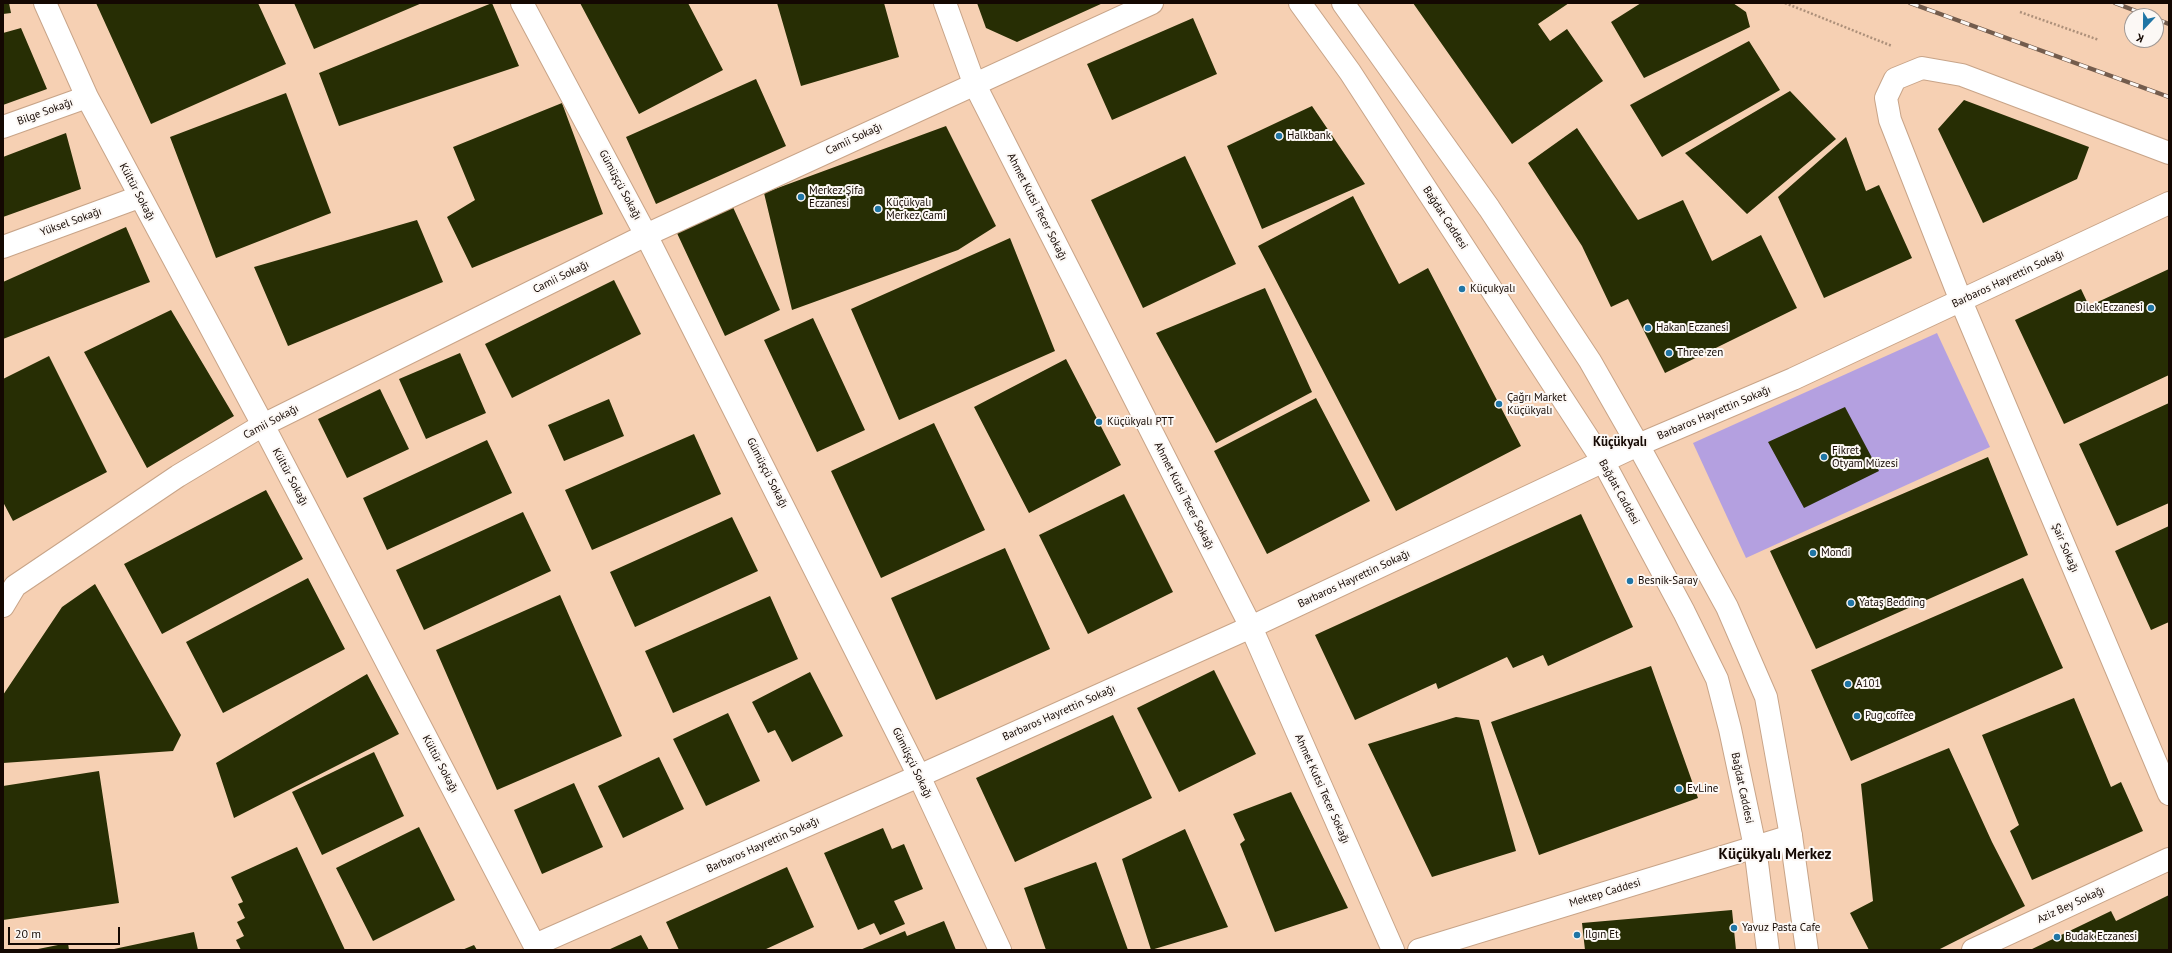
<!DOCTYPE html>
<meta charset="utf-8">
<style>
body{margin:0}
#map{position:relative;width:2172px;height:953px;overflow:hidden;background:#f6d0b3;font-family:"PT Sans",sans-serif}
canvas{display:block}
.frame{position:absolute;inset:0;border:4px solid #140802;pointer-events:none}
.north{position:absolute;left:2124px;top:8px;width:40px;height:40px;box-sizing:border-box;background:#fcf8f5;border:1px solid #9f9894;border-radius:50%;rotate:202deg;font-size:11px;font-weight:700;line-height:16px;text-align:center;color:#140802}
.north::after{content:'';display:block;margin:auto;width:14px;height:18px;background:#1f75a5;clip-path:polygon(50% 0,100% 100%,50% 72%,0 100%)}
.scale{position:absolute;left:8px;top:927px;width:112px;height:18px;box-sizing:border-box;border:2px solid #140802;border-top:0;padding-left:5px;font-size:12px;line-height:14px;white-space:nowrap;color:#140802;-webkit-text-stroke:3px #fcf8f5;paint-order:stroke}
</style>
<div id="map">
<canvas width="2172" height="953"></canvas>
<div class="frame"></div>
<div class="north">K</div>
<div class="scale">20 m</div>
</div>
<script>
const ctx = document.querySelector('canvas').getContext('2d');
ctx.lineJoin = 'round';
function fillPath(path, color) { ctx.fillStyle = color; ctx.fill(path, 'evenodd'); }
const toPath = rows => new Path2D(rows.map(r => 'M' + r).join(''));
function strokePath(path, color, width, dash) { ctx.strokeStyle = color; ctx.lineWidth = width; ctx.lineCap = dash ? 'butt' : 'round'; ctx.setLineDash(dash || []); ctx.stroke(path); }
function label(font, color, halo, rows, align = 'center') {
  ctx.font = font + ' "PT Sans",sans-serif'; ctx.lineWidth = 4; ctx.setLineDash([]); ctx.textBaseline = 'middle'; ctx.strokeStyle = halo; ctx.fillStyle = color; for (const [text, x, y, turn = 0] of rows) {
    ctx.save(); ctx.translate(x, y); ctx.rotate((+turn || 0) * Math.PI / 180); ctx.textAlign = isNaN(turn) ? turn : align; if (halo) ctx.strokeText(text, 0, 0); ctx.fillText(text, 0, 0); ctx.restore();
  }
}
const green = toPath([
 [1937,333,1990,447,1746,558,1693,443]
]);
const building = toPath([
 [3,3,9,3,11,13,3,14],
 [96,3,258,3,286,64,151,124],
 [294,3,422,3,314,49],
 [492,3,519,66,339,126,319,73],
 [580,3,688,3,723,70,639,114],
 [777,3,884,3,899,57,801,86],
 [977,3,1103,3,1017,42,986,28],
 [1413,3,1569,3,1538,24,1550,41,1567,29,1603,81,1512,144],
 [1641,3,1733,3,1746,12,1750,27,1644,78,1611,22],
 [1193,18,1217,74,1112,120,1087,64],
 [21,28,47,89,3,105,3,33],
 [1749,41,1780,90,1662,157,1630,105],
 [756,79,786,146,656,204,626,137],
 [1790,91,1836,139,1747,214,1685,153],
 [286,93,331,213,216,258,170,137],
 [1964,100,2089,147,2077,179,1983,223,1938,129],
 [562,103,603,214,472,268,447,217,475,200,453,147],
 [1312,106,1365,184,1262,229,1227,146],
 [946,126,996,226,958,250,792,310,764,193],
 [1577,128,1638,220,1683,200,1712,261,1761,235,1797,308,1665,373,1628,299,1611,307,1582,246,1528,163],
 [66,133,81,189,3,217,3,157],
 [1846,137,1866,191,1879,185,1912,258,1824,298,1778,197],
 [1185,156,1236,264,1143,308,1091,200],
 [1353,196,1399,284,1428,268,1521,446,1396,511,1258,246],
 [732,205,780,310,725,336,676,231],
 [417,220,443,282,288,346,254,267],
 [126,227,150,282,3,339,3,282],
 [1010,238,1055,351,899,420,851,309],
 [2169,269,2169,375,2064,424,2015,320,2081,289,2089,306],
 [614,280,641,334,512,398,485,344],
 [1265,288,1312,392,1216,443,1156,333],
 [171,310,234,416,147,468,84,352],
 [813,318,865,430,817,452,764,340],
 [460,353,486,413,426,439,399,379],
 [49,356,107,472,13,521,3,502,3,379],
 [1066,359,1121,465,1029,513,974,407],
 [380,389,409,449,347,478,318,419],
 [1316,398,1370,501,1267,554,1214,451],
 [609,399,624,436,564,461,548,425],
 [2169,403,2169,503,2117,526,2079,444],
 [1845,407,1879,471,1804,508,1768,442],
 [934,423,985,530,881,578,831,471],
 [694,434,721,494,592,550,565,490],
 [487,440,512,493,387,550,363,498],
 [1988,457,2028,555,1816,649,1770,551],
 [266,490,303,559,162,634,124,564],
 [1124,494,1173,592,1088,634,1039,535],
 [523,512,551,571,424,630,396,570],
 [1581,514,1633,627,1548,666,1543,655,1513,668,1507,657,1438,689,1436,683,1355,720,1315,635],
 [732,517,758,571,635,627,610,572],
 [2169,526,2169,622,2151,630,2115,551],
 [1005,548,1050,649,936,700,891,598],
 [308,578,345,649,223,713,186,642],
 [2023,578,2063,668,1851,761,1811,670],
 [95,584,181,735,173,751,3,763,3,695,62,607],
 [560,595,622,736,497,790,436,650],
 [770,596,798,659,673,713,645,651],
 [1651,666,1698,798,1539,855,1491,722],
 [1214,670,1256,754,1179,792,1137,708],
 [810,672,843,736,792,762,775,730,768,733,752,702],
 [367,674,399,734,234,818,216,763],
 [2074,698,2111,787,2121,782,2143,831,2032,880,2010,831,2019,825,1982,735],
 [728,713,760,781,706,806,673,739],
 [1113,715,1152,798,1015,862,976,778],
 [1456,717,1479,720,1516,851,1432,877,1368,744],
 [1949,748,1992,842,2025,906,1938,950,1869,950,1850,913,1873,901,1861,784],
 [374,752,404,816,322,855,292,792],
 [659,757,684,809,623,838,598,786],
 [99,771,119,903,3,920,3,786],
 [574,783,603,847,542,874,514,810],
 [1291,792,1348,908,1275,932,1240,844,1245,840,1233,814],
 [419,827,455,900,373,941,336,868],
 [883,828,892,849,904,844,923,889,894,901,905,924,880,935,874,923,858,930,824,853],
 [1185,829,1228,927,1151,950,1122,859],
 [297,847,345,950,241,950,236,940,244,936,237,922,245,918,238,904,243,902,231,877],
 [1096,862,1128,950,1046,950,1024,888],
 [787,867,814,927,764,950,679,950,666,922],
 [2169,895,2169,950,2030,950,2111,911,2116,921],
 [1732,910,1736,950,1585,950,1582,923],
 [944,921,956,950,860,950,905,931,907,936],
 [194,932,198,950,114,950,114,949],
 [641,935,649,950,608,950],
 [68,943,69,950,38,950,38,949],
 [474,945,477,950,462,950]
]);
const path = toPath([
 [1785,3,1892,46],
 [2020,12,2099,40]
]);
const pedestrian = toPath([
 [646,235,1152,3]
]);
const minor = toPath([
 [45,3,87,97,263,425,537,950],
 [522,3,646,235,919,776,1000,950],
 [945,3,974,83,1251,627,1393,950],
 [3,127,87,97],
 [3,247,139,197],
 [1961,301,2169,794],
 [3,606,15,586,178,476,263,425,646,235],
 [535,945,919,776,1251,627,1638,445],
 [1973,950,2169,859]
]);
const tertiary = toPath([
 [1961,301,1890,120,1886,98,1895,79,1922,68,1962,75,2169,153],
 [1638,445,1793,379,2169,203],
 [1419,950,1791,836]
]);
const primary = toPath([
 [1300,3,1350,72,1603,461,1684,612,1717,679,1730,729,1755,847,1768,950],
 [1343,3,1489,208,1590,361,1638,445,1727,607,1766,697,1791,836,1807,950]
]);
const rail = toPath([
 [1910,3,2169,97],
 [2115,3,2149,16],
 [2156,19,2169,24]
]);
const markers = [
 [1279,136,4,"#1f75a5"],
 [801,197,4,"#1f75a5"],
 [878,209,4,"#1f75a5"],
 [1462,289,4,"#1f75a5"],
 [2151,308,4,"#1f75a5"],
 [1648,328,4,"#1f75a5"],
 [1669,353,4,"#1f75a5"],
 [1499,404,4,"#1f75a5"],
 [1099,422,4,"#1f75a5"],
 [1824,457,4,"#1f75a5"],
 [1813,553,4,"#1f75a5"],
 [1630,581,4,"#1f75a5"],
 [1851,603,4,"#1f75a5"],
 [1848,684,4,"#1f75a5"],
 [1857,716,4,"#1f75a5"],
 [1679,789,4,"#1f75a5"],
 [1734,928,4,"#1f75a5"],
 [1577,935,4,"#1f75a5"],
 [2057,937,4,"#1f75a5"]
];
const streetNames = [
 ["Bilge Sokağı",45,112,-20],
 ["Camii Sokağı",854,139,-25],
 ["Gümüşçü Sokağı",620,185,62],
 ["Kültür Sokağı",137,192,62],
 ["Ahmet Kutsi Tecer Sokağı",1037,207,63],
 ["Bağdat Caddesi",1445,218,57],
 ["Yüksel Sokağı",71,222,-20],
 ["Camii Sokağı",561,277,-26],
 ["Barbaros Hayrettin Sokağı",2008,279,-25],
 ["Barbaros Hayrettin Sokağı",1714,413,-23],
 ["Camii Sokağı",271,422,-28],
 ["Gümüşçü Sokağı",767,473,63],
 ["Kültür Sokağı",290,477,62],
 ["Bağdat Caddesi",1619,492,61],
 ["Ahmet Kutsi Tecer Sokağı",1184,496,63],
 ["Şair Sokağı",2065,548,67],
 ["Barbaros Hayrettin Sokağı",1354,579,-25],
 ["Barbaros Hayrettin Sokağı",1059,713,-24],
 ["Gümüşçü Sokağı",912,763,64],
 ["Kültür Sokağı",440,764,62],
 ["Bağdat Caddesi",1742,788,78],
 ["Ahmet Kutsi Tecer Sokağı",1322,789,66],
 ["Barbaros Hayrettin Sokağı",763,845,-24],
 ["Mektep Caddesi",1605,893,-17],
 ["Aziz Bey Sokağı",2071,905,-25]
];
const poiNames = [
 ["Halkbank",1287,136],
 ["Merkez Şifa",809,191],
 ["Eczanesi",809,204],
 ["Küçükyalı",886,203],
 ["Merkez Cami",886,216],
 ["Küçukyalı",1470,289],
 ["Dilek Eczanesi",2143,308,"right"],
 ["Hakan Eczanesi",1656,328],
 ["Three zen",1677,353],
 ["Çağrı Market",1507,398],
 ["Küçükyalı",1507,411],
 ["Küçükyalı PTT",1107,422],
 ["Fikret",1832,451],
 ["Otyam Müzesi",1832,464],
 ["Mondi",1821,553],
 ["Besnik-Saray",1638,581],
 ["Yataş Bedding",1859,603],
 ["A101",1856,684],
 ["Pug coffee",1865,716],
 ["EvLine",1687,789],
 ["Yavuz Pasta Cafe",1742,928],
 ["Ilgın Et",1585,935],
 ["Budak Eczanesi",2065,937]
];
const quarterNames = [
 ["Küçükyalı",1620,442]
];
const districtNames = [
 ["Küçükyalı Merkez",1775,855]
];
fillPath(green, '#b4a0e0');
fillPath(building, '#272e04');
strokePath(pedestrian, '#c8a488', 24);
strokePath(minor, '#c8a488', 24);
strokePath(tertiary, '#c8a488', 24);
strokePath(primary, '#c8a488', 24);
strokePath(path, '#ad907a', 2.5, [2, 2]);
strokePath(pedestrian, '#fff', 22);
strokePath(minor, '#fff', 22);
strokePath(tertiary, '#fff', 22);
strokePath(primary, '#fff', 22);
strokePath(rail, '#735c4d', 4.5);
strokePath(rail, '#fcf8f5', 3, [9]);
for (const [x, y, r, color] of markers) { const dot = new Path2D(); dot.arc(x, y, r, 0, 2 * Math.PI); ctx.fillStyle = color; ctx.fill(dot); strokePath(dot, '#fcf8f5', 1.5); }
label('11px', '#140802', '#fcf8f5', streetNames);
label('11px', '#140802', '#fcf8f5', poiNames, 'left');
label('bold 13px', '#140802', '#fcf8f5', quarterNames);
label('bold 15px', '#140802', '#fcf8f5', districtNames);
</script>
